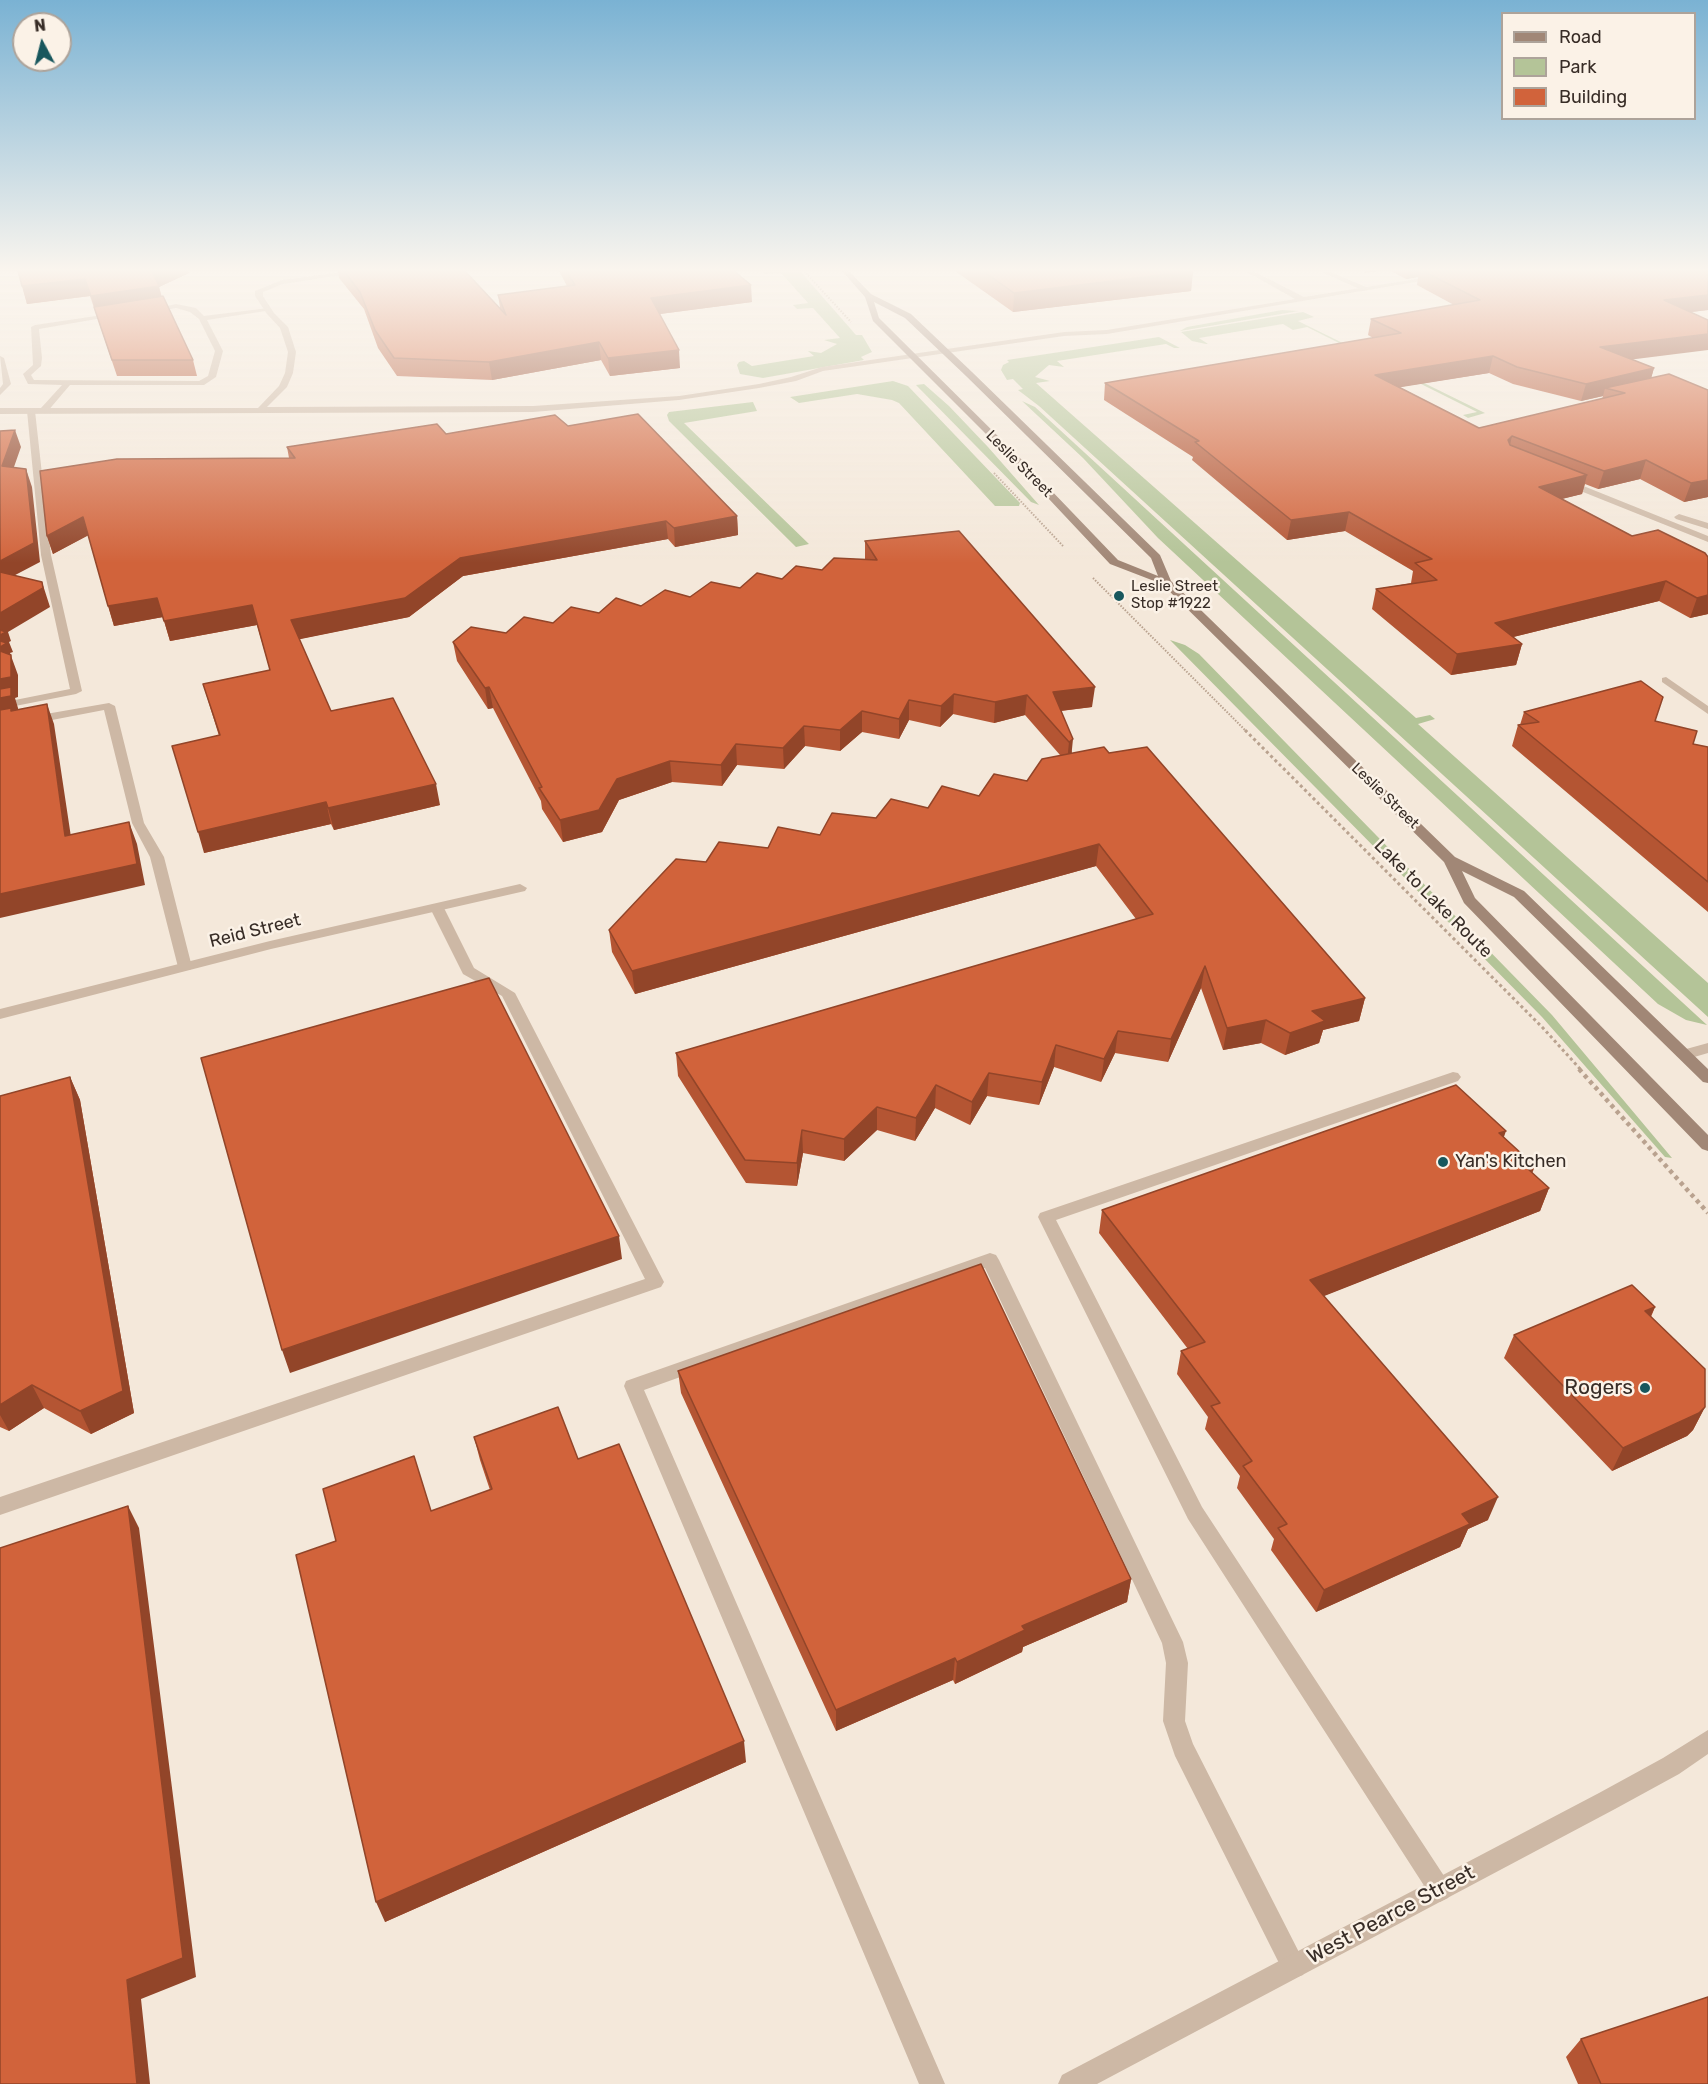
<!DOCTYPE html>
<style>
body{margin:0}
#map{position:relative;width:1708px;height:2084px;overflow:hidden;background:#f4e8da;font-family:Rubik,sans-serif}
canvas{display:block}
.legend{position:absolute;left:1501px;top:12px;width:195px;height:108px;box-sizing:border-box;background:#fbf2e7;border:2px solid #ada39a;margin:0;padding:8px 10px;list-style:none;font-size:18px;color:#382d27}
.legend li{display:flex;align-items:center;gap:12px;height:30px}
.legend b{width:30px;border:2px solid #ada39a}
.north{position:absolute;left:12px;top:12px;width:60px;height:60px;box-sizing:border-box;background:#fbf2e7;border:2px solid #ada39a;border-radius:50%;rotate:353deg;font-size:16px;font-weight:700;line-height:24px;text-align:center;color:#382d27}
.north::after{content:'';display:block;margin:auto;width:21px;height:27px;background:#18575d;clip-path:polygon(50% 0,100% 100%,50% 72%,0 100%)}
</style>
<div id="map">
<canvas width="1708" height="2084"></canvas>
<ul class="legend">
<li><b style="height:8px;background:#a18776"></b>Road</li>
<li><b style="height:16px;background:#b4c498"></b>Park</li>
<li><b style="height:16px;background:#d1633b"></b>Building</li>
</ul>
<div class="north">N</div>
</div>
<script>
const ctx = document.querySelector('canvas').getContext('2d');
ctx.lineJoin = 'round';
function fillPath(path, color) { ctx.fillStyle = color; ctx.fill(path, 'evenodd'); }
const toPath = rows => new Path2D(rows.map(r => 'M' + r).join(''));
function strokePath(path, color, width, dash) { ctx.strokeStyle = color; ctx.lineWidth = width; ctx.lineCap = dash ? 'butt' : 'round'; ctx.setLineDash(dash || []); ctx.stroke(path); }
function label(font, color, halo, rows, align = 'center') {
  ctx.font = font + ' Rubik,sans-serif'; ctx.lineWidth = 5; ctx.setLineDash([]); ctx.textBaseline = 'middle'; ctx.strokeStyle = halo; ctx.fillStyle = color; for (const [text, x, y, turn = 0] of rows) {
    ctx.save(); ctx.translate(x, y); ctx.rotate((+turn || 0) * Math.PI / 180); ctx.textAlign = isNaN(turn) ? turn : align; if (halo) ctx.strokeText(text, 0, 0); ctx.fillText(text, 0, 0); ctx.restore();
  }
}
const green = toPath([
 [762,271,800,271,856,335,862,335,872,352,861,357,864,360,763,378,740,374,737,365,739,362,744,361,752,366,814,356,808,351,821,353,837,344,824,340,840,338,813,308,797,309,793,305,808,303,781,273,765,274],
 [1282,310,1299,311,1180,331,1187,327],
 [1303,312,1314,317,1298,321,1485,413,1468,418,1463,415,1477,412,1307,327,1293,330,1283,324,1199,338,1208,344,1206,344,1192,341,1181,332],
 [1159,337,1180,348,1174,348,1166,344,1057,361,1064,367,1049,365,1035,377,1050,381,1036,383,1416,718,1430,715,1435,719,1418,724,1708,983,1708,1017,1039,406,1018,390,1023,389,1013,379,1007,380,1001,370,1003,365,1009,362,1007,360],
 [893,381,908,386,1020,503,1019,506,995,506,899,403,892,400,857,394,799,403,790,397],
 [924,384,949,406,988,447,1039,505,1031,502,916,385],
 [1022,401,1035,407,1707,1025,1686,1020,1658,1004,1158,538,1083,458],
 [753,402,757,411,684,423,809,544,796,547,669,421,667,415,669,412],
 [1170,640,1185,645,1199,654,1552,1015,1672,1158,1665,1157,1542,1017]
]);
const pathFar2 = toPath([
 [804,271,851,322],
 [994,473,1063,546],
 [1093,578,1247,732]
]);
const pathFar1 = toPath([
 [1245,730,1543,1028,1581,1070]
]);
const path = toPath([
 [1579,1069,1708,1213]
]);
const service = toPath([
 [1319,271,1328,271,1371,289,1364,291,1319,271],
 [176,304,196,308,204,316,268,308,272,310,207,320,223,351,216,377,204,385,70,385,47,412,41,412,41,408,62,385,28,384,23,374,33,365,31,327,35,325,116,313,120,315,39,329,42,358,41,366,31,375,34,380,199,381,208,376,215,351,199,319,190,312,176,308,149,313,145,311,176,304],
 [0,356,4,358,11,384,0,395,0,388,3,384,0,356],
 [31,408,35,411,51,555,82,691,76,694,0,709,0,703,70,689,41,555,27,411,31,408],
 [1566,479,1708,536,1708,542,1563,484,1561,482,1566,479],
 [1679,514,1708,523,1708,529,1676,519,1674,517,1679,514],
 [1666,677,1708,706,1708,714,1662,682,1662,678,1666,677],
 [109,703,115,706,144,823,164,857,192,967,190,970,180,970,178,967,150,857,132,823,104,710,0,730,0,722,109,703],
 [437,904,444,908,474,968,515,993,664,1282,661,1287,0,1515,0,1497,645,1279,502,996,463,974,430,908,437,904],
 [1708,1043,1708,1053,1684,1060,1676,1055,1679,1051,1708,1043],
 [1453,1072,1458,1073,1461,1077,1458,1081,1056,1220,1202,1507,1448,1882,1452,1890,1448,1898,1440,1902,1432,1898,1188,1519,1038,1217,1040,1213,1453,1072],
 [990,1253,996,1255,999,1260,1183,1642,1188,1663,1185,1721,1193,1744,1306,1966,1303,1975,1294,1978,1285,1975,1175,1756,1163,1721,1166,1663,1162,1643,985,1268,644,1390,945,2084,919,2084,624,1386,626,1381,990,1253]
]);
const minor = toPath([
 [351,271,369,271,283,284,263,292,263,296,274,313,288,327,296,352,293,373,287,387,267,407,533,406,679,396,759,384,791,377,822,367,1064,332,1107,330,1295,299,1245,271,1253,271,1304,297,1435,276,1439,278,1107,334,1064,336,823,371,796,381,759,388,679,400,533,412,0,414,0,408,258,408,279,386,285,373,288,352,280,328,267,314,255,296,255,291,282,280,351,271],
 [520,884,527,888,525,891,271,949,0,1019,0,1009,270,941,520,884],
 [1708,1730,1708,1754,1679,1774,1615,1809,1097,2084,1058,2084,1062,2075,1599,1793,1663,1758,1708,1730]
]);
const secondary = toPath([
 [842,271,849,271,871,294,911,314,972,372,1160,555,1171,581,1455,857,1524,891,1708,1069,1708,1083,1703,1082,1514,897,1462,871,1475,898,1708,1135,1708,1151,1702,1149,1464,903,1444,862,1162,584,1110,564,1017,465,873,321,865,297,842,271],
 [874,302,905,318,966,376,1151,558,1158,576,1118,560,1023,461,879,318,874,302]
]);
const wall = toPath([
 [18,271,188,271,189,273,159,287,162,297,193,360,197,376,117,376,90,296,27,304],
 [338,271,465,271,500,308,498,295,567,286,559,271,734,271,752,302,660,314,680,368,610,376,601,360,492,380,397,376,378,348,364,309,339,278],
 [955,271,1193,271,1191,291,1013,312],
 [1391,271,1708,271,1708,310,1690,312,1631,359,1654,368,1651,378,1708,497,1684,502,1640,479,1598,489,1585,484,1582,494,1561,499,1632,536,1658,530,1708,614,1690,618,1659,601,1513,637,1522,644,1516,665,1451,675,1372,609,1376,589,1412,583,1411,583,1413,571,1345,531,1287,540,1192,460,1193,457,1104,400,1105,383,1373,338,1368,335,1371,319,1454,305,1417,285,1418,277,1406,279],
 [1489,373,1513,384,1581,401,1603,396,1602,399,1479,428,1399,387],
 [568,426,737,516,738,535,675,547,668,539,463,576,409,617,299,639,331,711,440,805,334,830,331,824,204,853,219,736,203,684,270,670,257,625,170,641,163,617,114,626,88,535,53,554,47,536,289,458,287,447,446,434],
 [865,541,1092,707,1061,711,1072,753,1109,753,1365,998,1359,1021,1323,1030,1319,1043,1285,1055,1261,1043,1223,1050,1201,988,1168,1062,1115,1053,1101,1082,1054,1067,1039,1105,987,1096,970,1125,935,1108,915,1141,877,1130,844,1161,803,1153,797,1186,746,1183,678,1076,676,1053,1136,919,1096,866,635,994,612,952,609,930,706,862,820,835,876,818,928,808,979,796,1027,781,1060,755,1025,715,994,723,953,714,940,727,909,720,899,739,862,732,840,751,805,746,784,769,737,765,722,786,672,782,619,800,602,832,563,842,542,809,541,801,493,708,488,709,457,661,453,642,506,633,599,613,740,588,822,570,865,560],
 [1524,712,1655,721,1693,744,1708,747,1708,912,1512,746,1518,725,1520,725],
 [70,1077,80,1100,134,1413,91,1434,44,1408,9,1431,0,1427,0,1096],
 [1504,1137,1532,1173,1549,1188,1540,1211,1323,1296,1488,1520,1468,1529,1460,1547,1316,1612,1271,1550,1274,1539,1237,1488,1240,1476,1205,1429,1208,1417,1177,1374,1181,1351,1188,1349,1099,1233,1102,1210],
 [1655,1307,1651,1317,1705,1407,1693,1430,1687,1436,1612,1471,1504,1358,1514,1335],
 [678,1371,1131,1579,1127,1602,1023,1647,1022,1652,955,1684,953,1680,836,1731,681,1393],
 [474,1437,578,1459,746,1762,385,1922,431,1511,490,1490,480,1460],
 [1581,2039,1708,2084,1578,2084,1566,2057]
]);
const shadedWall = toPath([
 [152,271,188,271,189,273,159,287,163,304,96,313,91,296],
 [1193,271,1191,291,1013,312,1014,293],
 [1365,271,1381,271,1364,273],
 [1408,271,1419,271,1418,277,1406,279],
 [85,279,90,296,27,304,22,286],
 [751,285,752,302,652,315,651,298],
 [1708,295,1708,310,1659,316,1664,300],
 [1708,334,1708,350,1596,364,1600,347],
 [599,342,601,360,492,380,489,362],
 [679,350,680,368,610,376,608,358],
 [1493,356,1489,373,1371,392,1375,375],
 [1654,368,1649,386,1605,388,1603,396,1581,401,1586,384],
 [15,430,21,447,8,484,2,466],
 [1512,436,1508,454,1508,440],
 [1646,460,1640,479,1598,489,1604,471],
 [26,469,32,487,40,562,0,583,0,561],
 [1587,475,1582,494,1534,506,1539,487],
 [1708,480,1708,497,1684,502,1691,483],
 [1349,512,1345,531,1287,540,1291,520],
 [737,516,738,535,675,547,674,528],
 [83,517,89,535,53,554,47,536],
 [666,521,668,539,463,576,409,617,296,640,291,620,460,558],
 [1666,581,1659,601,1489,643,1495,623],
 [42,582,50,607,8,632,11,641,9,642,13,652,10,653,18,675,18,697,15,698,18,708,18,717,0,720,0,613],
 [1708,595,1708,614,1690,618,1697,598],
 [157,598,163,617,114,626,108,606],
 [252,605,257,625,170,641,164,621],
 [1522,644,1516,665,1451,675,1457,654],
 [489,687,493,708,488,709,485,688],
 [1095,687,1092,707,1051,712,1053,692],
 [954,694,953,714,940,727,941,706],
 [1027,695,1025,715,994,723,995,702],
 [909,700,909,720,899,739,899,719],
 [47,704,54,724,74,857,65,836],
 [862,711,862,732,840,751,840,730],
 [804,726,805,746,784,769,783,748],
 [1073,739,1071,759,1067,762,1069,742],
 [736,744,737,765,722,786,721,765],
 [670,761,672,782,619,800,602,832,563,842,560,820,617,779],
 [436,784,440,805,334,830,328,808],
 [326,802,331,824,204,853,198,832],
 [129,822,137,844,145,885,0,918,0,894],
 [1099,844,1096,866,635,994,632,971],
 [1205,966,1201,988,1168,1062,1171,1039],
 [1365,998,1359,1021,1323,1030,1319,1043,1285,1055,1290,1033,1312,1011],
 [1266,1020,1261,1043,1223,1050,1227,1028],
 [1118,1031,1115,1053,1101,1082,1104,1059],
 [1056,1045,1054,1067,1039,1105,1042,1082],
 [989,1073,987,1096,970,1125,972,1102],
 [70,1077,80,1100,134,1413,91,1434,80,1411],
 [936,1085,935,1108,915,1141,916,1118],
 [877,1107,877,1130,844,1161,844,1139],
 [802,1130,803,1153,797,1186,797,1163],
 [1506,1131,1498,1154,1499,1133],
 [1535,1166,1526,1189,1528,1169],
 [1549,1188,1540,1211,1304,1304,1310,1280],
 [619,1236,622,1259,290,1373,282,1350],
 [1655,1307,1644,1330,1645,1311],
 [32,1385,44,1408,9,1431,0,1415,0,1405],
 [1705,1407,1693,1430,1687,1436,1612,1471,1623,1448],
 [1498,1497,1488,1520,1468,1529,1460,1547,1316,1612,1324,1590,1462,1514],
 [128,1506,139,1528,196,1977,141,1999,150,2084,137,2084,127,1980],
 [1131,1579,1127,1602,1023,1647,1022,1652,955,1684,957,1662,1022,1626],
 [955,1658,953,1680,836,1731,836,1710],
 [744,1741,746,1762,385,1922,376,1902]
]);
const building = toPath([
 [18,271,152,271,159,286,91,296,85,279,22,286,18,271],
 [344,271,465,271,506,315,498,295,575,285,566,271,734,271,751,285,651,298,679,350,608,358,599,342,489,362,394,358,375,330,360,292,344,271],
 [983,271,1193,271,1014,293,983,271],
 [1423,271,1708,271,1708,295,1664,300,1708,320,1708,334,1600,347,1654,368,1586,384,1517,367,1493,356,1375,375,1479,428,1625,393,1605,388,1669,374,1708,390,1708,480,1691,483,1646,460,1604,471,1512,436,1508,440,1510,445,1587,475,1539,487,1632,536,1658,530,1705,553,1708,557,1708,595,1697,598,1666,581,1495,623,1522,644,1457,654,1376,589,1437,580,1415,563,1432,559,1349,512,1291,520,1195,442,1199,441,1105,383,1401,333,1371,319,1480,300,1423,271],
 [163,296,193,360,112,360,94,307,163,296],
 [638,414,737,516,674,528,666,521,460,558,405,598,291,620,331,711,393,698,436,784,328,808,326,802,198,832,172,746,220,735,203,684,270,670,252,605,164,621,157,598,108,606,83,517,47,536,40,471,117,459,295,458,287,447,437,424,446,434,555,415,568,426,638,414],
 [15,430,2,466,26,469,34,543,0,561,0,431,15,430],
 [959,531,1095,687,1053,692,1073,739,1069,742,1027,695,995,702,954,694,941,706,909,700,899,719,862,711,840,730,804,726,783,748,736,744,721,765,670,761,617,779,599,810,560,820,539,788,542,787,489,687,485,688,453,642,471,627,506,633,524,617,553,623,571,607,599,613,616,598,641,606,665,590,690,597,711,582,740,588,757,573,782,579,796,566,822,570,834,558,877,560,865,541,959,531],
 [0,572,42,582,43,588,0,613,0,572],
 [0,630,6,632,0,635,0,630],
 [0,641,7,643,0,647,0,641],
 [0,651,11,655,11,677,0,679,0,651],
 [1641,681,1663,697,1655,721,1697,731,1693,744,1708,747,1708,882,1518,725,1539,722,1524,712,1641,681],
 [11,687,11,696,0,698,0,689,11,687],
 [47,704,65,836,129,822,137,864,0,894,0,710,11,708,11,711,47,704],
 [1104,747,1109,753,1147,747,1365,998,1312,1011,1325,1021,1290,1033,1266,1020,1227,1028,1205,966,1171,1039,1118,1031,1104,1059,1056,1045,1042,1082,989,1073,972,1102,936,1085,916,1118,877,1107,844,1139,802,1130,797,1163,745,1160,676,1053,1153,914,1099,844,632,971,609,930,676,859,706,862,719,842,768,848,778,827,820,835,832,813,876,818,891,799,928,808,942,786,979,796,994,774,1027,781,1042,759,1104,747],
 [489,978,619,1236,282,1350,201,1058,489,978],
 [70,1077,123,1391,80,1411,32,1385,0,1405,0,1096,70,1077],
 [1456,1085,1506,1131,1499,1133,1535,1166,1528,1169,1549,1188,1310,1280,1498,1497,1462,1514,1470,1524,1324,1590,1278,1528,1287,1524,1243,1466,1252,1461,1211,1406,1220,1403,1181,1351,1205,1342,1102,1210,1456,1085],
 [981,1264,1131,1579,1022,1626,1025,1630,957,1662,955,1658,836,1710,678,1371,981,1264],
 [1632,1285,1655,1307,1645,1311,1705,1369,1705,1407,1699,1413,1623,1448,1514,1335,1632,1285],
 [558,1407,578,1459,619,1444,744,1741,376,1902,296,1555,336,1541,323,1489,414,1456,431,1511,492,1489,474,1437,558,1407],
 [128,1506,183,1958,127,1980,137,2084,0,2084,0,1548,128,1506],
 [1708,1997,1708,2084,1601,2084,1581,2039,1708,1997]
]);
const markers = [
 [1119,596,6,"#18575d"],
 [1443,1162,6,"#18575d"],
 [1645,1388,6,"#18575d"]
];
const farStreetnames = [
 ["Leslie Street",1019,464,45],
 ["Leslie Street",1385,796,44]
];
const farPoinames = [
 ["Leslie Street",1131,587],
 ["Stop #1922",1131,604]
];
const streetNames = [
 ["Lake to Lake Route",1433,899,45],
 ["Reid Street",255,931,-14]
];
const poiNames = [
 ["Yan's Kitchen",1455,1162]
];
const nearPoinames = [
 ["Rogers",1633,1388]
];
const nearStreetnames = [
 ["West Pearce Street",1391,1915,-28]
];
fillPath(green, '#b4c498');
strokePath(pathFar2, '#b9a28f', 2, [1.5, 1.5]);
strokePath(pathFar1, '#b9a28f', 3, [3, 3]);
strokePath(path, '#b9a28f', 4.5, [4, 4]);
fillPath(service, '#cdb8a5');
fillPath(minor, '#cdb8a5');
fillPath(secondary, '#a18776');
fillPath(wall, '#b45533');
fillPath(shadedWall, '#924529');
fillPath(building, '#d1633b');
strokePath(building, '#924529', 1.5);
const sky = ctx.createLinearGradient(0, 0, 0, 563);
sky.addColorStop(0, '#7ab2d3');
sky.addColorStop(0.48, '#faf5ee');
sky.addColorStop(1, '#faf5ee00');
ctx.fillStyle = sky;
ctx.fillRect(0, 0, 1708, 563);
for (const [x, y, r, color] of markers) { const dot = new Path2D(); dot.arc(x, y, r, 0, 2 * Math.PI); ctx.fillStyle = color; ctx.fill(dot); strokePath(dot, '#fbf2e7', 2); }
label('15px', '#382d27', '#fbf2e7', farStreetnames);
label('15px', '#382d27', '#fbf2e7', farPoinames, 'left');
label('18px', '#382d27', '#fbf2e7', streetNames);
label('18px', '#382d27', '#fbf2e7', poiNames, 'left');
label('21px', '#382d27', '#fbf2e7', nearPoinames, 'right');
label('21px', '#382d27', '#fbf2e7', nearStreetnames);
</script>
